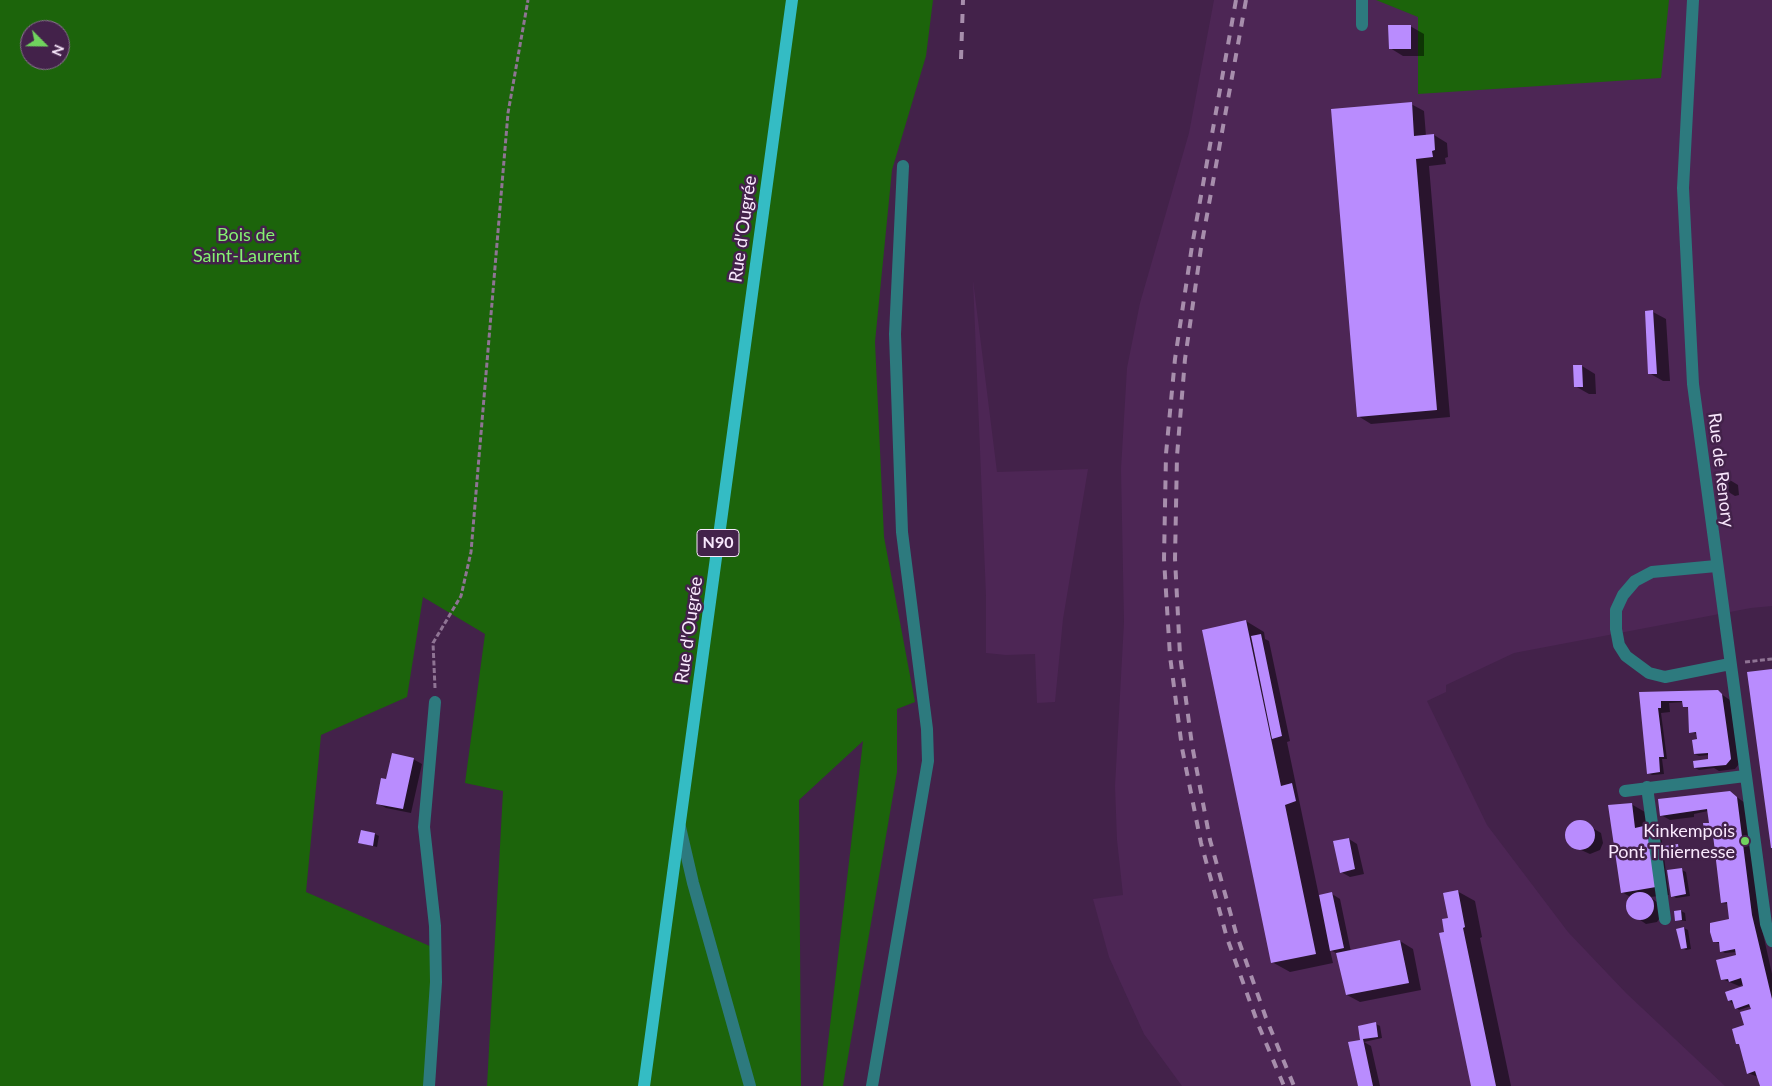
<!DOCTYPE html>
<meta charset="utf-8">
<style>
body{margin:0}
#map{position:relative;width:1772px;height:1086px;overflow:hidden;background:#43224a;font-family:Lato,sans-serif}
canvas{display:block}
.north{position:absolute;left:20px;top:20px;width:50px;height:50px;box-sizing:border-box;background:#43224a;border:1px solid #8c7192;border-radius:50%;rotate:113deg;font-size:14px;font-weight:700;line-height:20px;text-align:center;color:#f9e8fd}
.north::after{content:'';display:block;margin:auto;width:18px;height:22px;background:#70d35e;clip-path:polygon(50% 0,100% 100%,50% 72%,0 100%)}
</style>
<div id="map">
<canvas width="1772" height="1086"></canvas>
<div class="north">N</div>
</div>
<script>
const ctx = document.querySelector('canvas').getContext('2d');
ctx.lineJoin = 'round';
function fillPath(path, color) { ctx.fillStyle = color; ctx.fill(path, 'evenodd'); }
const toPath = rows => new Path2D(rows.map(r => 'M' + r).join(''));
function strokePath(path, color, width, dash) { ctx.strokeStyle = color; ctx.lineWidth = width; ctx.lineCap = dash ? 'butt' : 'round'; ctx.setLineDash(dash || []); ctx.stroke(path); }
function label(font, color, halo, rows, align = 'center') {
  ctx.font = font + ' Lato,sans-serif'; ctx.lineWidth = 5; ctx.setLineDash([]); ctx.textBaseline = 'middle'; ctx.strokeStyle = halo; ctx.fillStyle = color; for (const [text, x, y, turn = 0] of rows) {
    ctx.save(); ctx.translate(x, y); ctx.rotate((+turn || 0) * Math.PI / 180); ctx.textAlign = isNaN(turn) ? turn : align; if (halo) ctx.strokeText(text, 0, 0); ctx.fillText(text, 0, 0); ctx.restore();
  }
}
const built = toPath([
 [1214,0,1772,0,1772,606,1751,608,1514,653,1446,685,1446,692,1427,701,1487,825,1568,932,1626,993,1725,1086,1182,1086,1144,1034,1109,957,1093,899,1123,895,1117,840,1115,786,1124,622,1121,469,1127,368,1140,303,1189,133],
 [973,280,997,472,1088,469,1063,619,1055,702,1037,703,1035,654,1006,655,986,653,986,596]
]);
const green = toPath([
 [0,0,933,0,926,56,892,170,875,342,884,537,915,702,897,709,897,772,843,1086,823,1086,863,741,799,800,801,1086,487,1086,503,791,465,783,485,634,423,597,407,697,321,735,306,892,432,947,429,1086,0,1086],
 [30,30,60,30,60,60,30,60],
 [1376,0,1669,0,1661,78,1418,94,1418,17]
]);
const shadow = toPath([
 [1410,26,1424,34,1424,56,1403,56,1390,48],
 [1411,104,1424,111,1426,136,1434,135,1447,143,1448,157,1445,158,1446,164,1429,166,1450,417,1371,424,1358,416],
 [1653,312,1666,319,1670,381,1663,381,1649,373],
 [1582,366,1595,374,1596,394,1589,394,1575,386],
 [1725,477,1738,485,1739,495,1735,496,1722,488],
 [1246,621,1264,632,1265,639,1269,641,1290,741,1287,742,1319,896,1332,894,1340,899,1351,952,1400,941,1413,949,1421,990,1360,1002,1347,995,1338,954,1330,950,1333,963,1290,972,1272,962],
 [1718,692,1730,700,1739,764,1735,769,1719,771,1714,768,1699,770,1695,768,1709,760,1709,755,1699,756,1695,754,1697,734,1690,732,1689,708,1684,706,1684,702,1669,703,1670,712,1661,713,1667,759,1662,759,1664,774,1652,775,1648,773,1641,693],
 [413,759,422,764,411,813,386,808,377,803,387,781],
 [1730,792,1745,803,1760,920,1772,974,1772,1086,1760,1086,1758,1077,1748,1073,1743,1061,1747,1059,1745,1026,1752,1010,1751,1006,1739,1010,1729,1000,1744,984,1739,986,1722,979,1738,956,1737,952,1725,953,1721,951,1720,944,1714,941,1730,920,1730,904,1722,903,1715,837,1706,836,1710,824,1708,811,1694,814,1694,817,1670,820,1661,815],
 [1631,804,1645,812,1648,827,1661,834,1669,895,1650,897,1661,905,1663,913,1657,922,1646,924,1630,913,1628,903,1632,898,1622,892],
 [1582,822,1601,833,1603,843,1600,850,1590,854,1570,845,1566,834,1571,825],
 [375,834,379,836,377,847,360,843],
 [1349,839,1357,844,1364,874,1350,877,1341,872],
 [1678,845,1682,848,1683,856,1671,858,1667,856],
 [1682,870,1686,872,1690,896,1676,898,1673,896],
 [1457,891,1475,901,1482,937,1480,938,1511,1086,1472,1086,1446,933],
 [1681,911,1685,913,1686,921,1677,920],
 [1684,928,1688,930,1691,949,1686,950,1682,948],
 [1376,1024,1380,1026,1382,1038,1364,1042,1371,1046,1380,1086,1359,1086,1362,1041,1359,1027]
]);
const building = toPath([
 [1388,25,1411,25,1411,49,1389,49],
 [1412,102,1414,136,1434,134,1435,150,1432,151,1433,157,1416,159,1437,410,1357,417,1331,109],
 [1653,310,1657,374,1648,374,1645,311],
 [1573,365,1582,365,1583,387,1574,387],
 [1725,476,1726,488,1720,489,1719,477],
 [1246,620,1281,786,1292,783,1296,801,1285,805,1316,954,1271,963,1202,630],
 [1261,634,1282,736,1272,739,1251,636],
 [1772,669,1772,848,1771,848,1747,672],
 [1718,690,1722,694,1730,751,1731,759,1726,765,1694,768,1693,761,1708,759,1708,753,1694,754,1692,740,1697,739,1696,732,1689,733,1688,707,1683,707,1682,701,1661,701,1661,708,1658,708,1664,757,1659,757,1660,772,1647,774,1639,692],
 [392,753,414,758,403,809,376,804,381,778,386,779],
 [1730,791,1737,797,1752,915,1772,999,1772,1086,1760,1086,1755,1071,1747,1074,1739,1044,1736,1044,1732,1029,1744,1025,1740,1012,1751,1009,1749,1004,1735,1009,1732,1000,1728,1001,1725,992,1743,986,1741,978,1729,982,1728,979,1721,980,1716,960,1736,955,1735,949,1720,952,1719,942,1713,942,1710,932,1710,923,1729,919,1727,902,1721,903,1713,835,1705,837,1703,823,1709,823,1707,809,1660,816,1658,799],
 [1632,803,1635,828,1648,825,1656,887,1621,893,1608,805],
 '1565 835a15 15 0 1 1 30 0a15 15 0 1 1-30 0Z',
 [361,830,375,833,373,846,358,843],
 [1349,838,1355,869,1340,873,1333,841],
 [1678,844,1680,855,1666,857,1664,846],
 [1682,868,1686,894,1671,897,1667,870],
 [1458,890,1465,927,1463,928,1496,1086,1471,1086,1439,933,1444,932,1442,919,1448,918,1443,893],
 '1626 906a14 14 0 1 1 28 0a14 14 0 1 1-28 0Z',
 [1332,892,1344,948,1330,951,1319,895],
 [1681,910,1682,920,1675,921,1674,911],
 [1684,927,1687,948,1681,949,1676,929],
 [1400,940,1409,983,1346,995,1336,953],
 [1376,1022,1378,1037,1363,1039,1373,1086,1358,1086,1348,1042,1360,1040,1358,1026]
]);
const path = toPath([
 [1745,662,1772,659],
 [435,688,433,643,461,596,471,552,508,113,528,0]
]);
const minor = toPath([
 [1693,0,1683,188,1693,384,1766,924,1772,941],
 [1362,25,1362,0],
 [1716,566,1652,572,1635,581,1623,595,1616,610,1616,629,1619,645,1626,656,1649,673,1665,677,1730,664],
 [1647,787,1665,919],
 [1625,791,1745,776],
 [680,827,693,883,750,1086],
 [429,1086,436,982,435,926,424,827,435,702],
 [872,1086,928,761,927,729,902,532,895,334,903,166]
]);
const major = toPath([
 [644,1086,792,0]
]);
const rail = toPath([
 [1236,0,1192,246,1175,359,1166,454,1164,559,1170,656,1182,748,1201,843,1227,938,1258,1024,1284,1086],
 [1246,0,1201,248,1185,359,1177,456,1175,559,1180,655,1192,745,1210,840,1236,933,1266,1018,1294,1086],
 [961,59,963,0]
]);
const markers = [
 [1745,841,5,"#70d35e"]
];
const shields = [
 [718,543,42]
];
const shieldNames = [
 ["N90",718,543]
];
const streetNames = [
 ["Rue d'Ougrée",743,229,-82],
 ["Rue de Renory",1721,470,83],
 ["Rue d'Ougrée",689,630,-82]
];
const parkNames = [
 ["Bois de",246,235],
 ["Saint-Laurent",246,256]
];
const poiNames = [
 ["Kinkempois",1735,831],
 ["Pont Thiernesse",1735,852]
];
fillPath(built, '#4d2655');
fillPath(green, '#1c640b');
fillPath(shadow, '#0007');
fillPath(building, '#b98cfe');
strokePath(path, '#8f7494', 3, [5, 2.5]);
strokePath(minor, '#2d7a7e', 12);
strokePath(major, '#34bcc4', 12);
strokePath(rail, '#a78eac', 4, [9, 9]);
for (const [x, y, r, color] of markers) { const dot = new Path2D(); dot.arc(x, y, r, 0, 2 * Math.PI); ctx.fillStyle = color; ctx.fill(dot); strokePath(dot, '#43224a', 2); }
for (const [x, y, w] of shields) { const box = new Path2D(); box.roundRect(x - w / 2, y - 13.5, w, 27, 4); ctx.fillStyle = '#43224a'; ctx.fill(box); strokePath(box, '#f9e8fd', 1); }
label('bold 16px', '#f9e8fd', null, shieldNames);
label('18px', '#f9e8fd', '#43224a', streetNames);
label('18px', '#85f272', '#43224a', parkNames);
label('18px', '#f9e8fd', '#43224a', poiNames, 'right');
</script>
